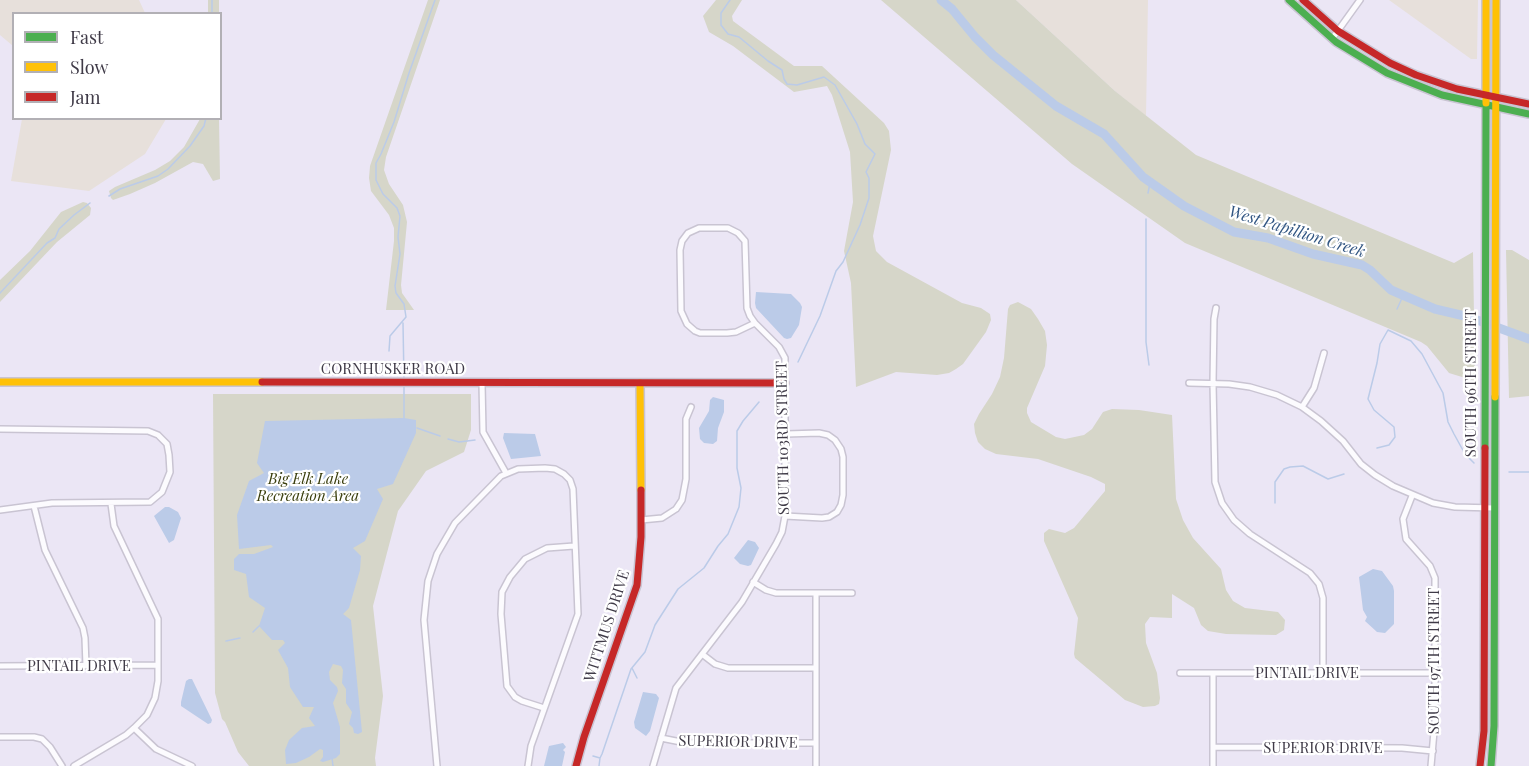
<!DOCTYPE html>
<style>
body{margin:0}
#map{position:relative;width:1529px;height:766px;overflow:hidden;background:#ebe6f5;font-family:"Playfair Display",serif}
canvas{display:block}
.legend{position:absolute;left:12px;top:12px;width:210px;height:108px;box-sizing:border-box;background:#fff;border:2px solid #b2b0b5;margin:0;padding:8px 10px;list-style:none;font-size:18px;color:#3f3a47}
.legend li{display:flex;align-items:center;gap:12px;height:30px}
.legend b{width:30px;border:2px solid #b2b0b5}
</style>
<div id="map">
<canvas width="1529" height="766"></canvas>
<ul class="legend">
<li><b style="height:8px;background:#4caf50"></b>Fast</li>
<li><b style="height:8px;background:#ffc107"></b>Slow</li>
<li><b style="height:8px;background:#c62828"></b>Jam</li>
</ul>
</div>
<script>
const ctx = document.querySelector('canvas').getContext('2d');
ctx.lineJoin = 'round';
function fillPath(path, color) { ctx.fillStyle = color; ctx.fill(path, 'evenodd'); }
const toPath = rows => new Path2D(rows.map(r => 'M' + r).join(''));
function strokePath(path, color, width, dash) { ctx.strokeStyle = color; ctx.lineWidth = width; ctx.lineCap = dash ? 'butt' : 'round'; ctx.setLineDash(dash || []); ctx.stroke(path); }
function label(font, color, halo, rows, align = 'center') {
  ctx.font = font + ' "Playfair Display",serif'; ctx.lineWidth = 4.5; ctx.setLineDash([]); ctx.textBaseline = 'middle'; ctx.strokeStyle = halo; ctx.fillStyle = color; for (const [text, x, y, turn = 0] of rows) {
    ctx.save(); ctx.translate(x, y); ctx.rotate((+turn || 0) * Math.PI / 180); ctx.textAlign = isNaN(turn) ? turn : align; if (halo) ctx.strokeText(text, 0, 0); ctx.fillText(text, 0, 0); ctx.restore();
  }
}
const industrial = toPath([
 [0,0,139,0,145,13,14,14,13,46,0,35],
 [1016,0,1148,0,1146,116,1115,91],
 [1389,0,1478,0,1477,59,1471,59],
 [22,119,22,118,166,119,145,154,89,191,11,181]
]);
const green = toPath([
 [208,0,219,0,219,13,208,13],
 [428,0,440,0,386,157,384,170,389,184,403,205,407,222,401,285,402,293,414,310,386,310,394,241,394,228,389,215,371,191,369,178,370,166],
 [716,0,742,0,732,16,733,21,794,66,822,66,884,123,889,131,891,150,873,236,876,251,887,262,962,303,981,308,990,314,991,320,986,332,963,364,956,369,949,373,937,375,896,372,856,387,851,283,844,251,853,202,850,152,832,95,827,86,794,92,733,46,709,32,703,16],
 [881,0,1016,0,1115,91,1196,155,1454,263,1473,252,1475,381,1449,373,1427,346,1421,342,1185,243,1072,164],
 [200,119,219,119,220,179,213,181,203,164,193,162,155,183,130,194,113,200,111,198,109,191,115,187,155,170,170,161,184,147],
 [83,202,87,203,91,208,90,215,57,242,0,302,0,280,30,251,61,212],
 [1506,250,1512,250,1529,260,1529,396,1509,398],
 [1018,302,1031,309,1038,319,1045,331,1047,345,1045,366,1027,408,1027,413,1031,422,1056,437,1065,439,1084,435,1092,429,1103,412,1112,409,1139,410,1172,415,1176,499,1183,520,1193,538,1221,569,1226,590,1233,601,1245,608,1278,612,1285,620,1284,630,1276,635,1226,634,1208,631,1201,625,1194,608,1172,594,1172,618,1150,617,1145,624,1146,643,1157,673,1160,698,1159,704,1155,706,1143,707,1125,700,1075,658,1074,654,1078,618,1044,541,1044,533,1049,529,1065,533,1074,528,1105,491,1105,484,1091,477,1038,459,996,454,985,449,978,442,975,433,974,424,979,414,992,394,1000,377,1004,358,1008,309,1010,305],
 [213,394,471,394,471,430,464,452,426,471,398,511,373,606,383,696,375,758,376,766,249,766,238,752,225,722,222,719,215,693]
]);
const water = toPath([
 [756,292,791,294,800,303,802,307,799,325,791,338,787,339,784,338,756,308,755,303],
 [713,397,724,400,724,412,718,428,717,441,713,444,704,443,700,439,699,428,709,411,710,400],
 [404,418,416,420,416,433,393,484,377,489,383,499,365,541,353,548,361,556,360,570,349,608,343,614,351,620,362,732,358,734,354,733,353,728,349,724,352,712,346,703,346,689,342,683,343,670,341,666,333,664,329,672,330,680,337,687,338,691,333,703,340,727,340,754,336,758,323,762,320,761,323,757,323,750,320,749,309,757,296,763,286,764,285,750,289,740,302,728,315,726,309,718,314,707,303,707,290,687,288,668,278,650,285,643,283,640,272,640,259,626,265,608,249,597,246,574,234,570,234,559,239,554,254,554,273,547,271,545,239,549,237,515,249,481,264,473,257,463,265,421],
 [504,433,535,434,541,456,511,459,503,438],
 [165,507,169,507,178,512,181,518,174,540,169,543,154,516],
 [748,540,755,542,759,548,751,565,748,566,740,564,734,558],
 [1373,569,1382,571,1393,586,1394,591,1394,624,1385,633,1377,632,1365,621,1367,617,1363,610,1359,577],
 [189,679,192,679,212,720,211,723,208,724,181,706,181,702,186,681],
 [643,692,656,694,659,698,650,731,646,736,635,728,634,722],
 [563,743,566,747,563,750,565,752,562,766,544,766,549,746]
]);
const stream = toPath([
 [212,0,212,14],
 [730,0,721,13,721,25,728,34,739,37,768,61,782,70,784,79,787,84,797,85,824,77,835,85,857,124,865,144,875,154,866,172,869,178,869,198,860,225,843,262,836,271,820,316,798,362],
 [1148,193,1150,183],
 [109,196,120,189,158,176,168,169,190,146,204,126,206,118],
 [1146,219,1146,342,1149,365],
 [0,293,47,243,55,238,59,229,74,215,90,203],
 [1397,309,1403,296],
 [403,323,404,381],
 [389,351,390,336,406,317,404,304,396,293,395,286,400,254,398,237,400,216,397,208,383,194,376,180,376,163,381,154,394,122,409,73,435,0],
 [404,386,404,418],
 [417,428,440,436],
 [448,439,459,442,475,440],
 [1377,448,1389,445,1395,437,1394,427,1374,410,1368,399,1377,363,1380,344,1388,330,1411,341,1422,354,1443,393,1448,422,1454,434,1465,454,1474,463],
 [1509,472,1529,472],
 [1275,503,1275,482,1284,469,1290,467,1303,466,1328,479,1344,474],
 [253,632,259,626],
 [226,641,240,638],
 [632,668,637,678],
 [593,756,600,758,602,754,631,669,645,652,655,625,678,589,704,568,718,546,728,534,739,507,741,488,737,468,737,431,743,421,759,402],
 [332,758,333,766],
 [599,766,600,758]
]);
const river = toPath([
 [941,0,952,9,975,37,993,55,1056,106,1104,134,1143,177,1184,206,1234,232,1268,238,1313,254,1362,265,1370,270,1391,290,1435,309,1469,317,1529,339]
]);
const street = toPath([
 [1332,39,1360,0],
 [1216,308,1214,319,1213,383,1215,482,1222,503,1234,520,1250,534,1310,573,1319,584,1323,598,1323,673],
 [482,383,483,432,506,473],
 [1189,383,1229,384,1250,387,1277,395,1302,407,1321,421,1343,441,1361,464,1375,475,1393,486,1433,503,1455,507,1494,508],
 [1302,407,1314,388,1324,353],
 [0,429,148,431,158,435,167,444,169,455,170,472,162,492,150,502,52,503,0,510],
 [1412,496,1403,519,1406,539,1430,566,1435,578,1435,720,1431,766],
 [34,506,45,550,83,628,85,638,86,666],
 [785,516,822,518,829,517,837,512,841,505,843,495,843,457,841,449,835,440,828,435,819,433,786,434],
 [641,520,662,518,676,509,682,500,686,479,686,419,691,407],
 [753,582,766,590,776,593,852,593],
 [702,654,715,664,728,668,815,668],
 [0,666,158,665],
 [1180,673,1435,673],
 [1213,673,1213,766],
 [544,708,522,701,515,697,507,686,501,614,502,592,510,577,525,559,547,548,574,546],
 [134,728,156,749,192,766],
 [0,737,34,737,42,739,50,747,62,766],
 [661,738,686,743,815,743],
 [1213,747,1402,748,1433,751],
 [74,766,126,735,134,728,147,715,155,698,158,681,158,619,114,526,111,504],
 [437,766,424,620,428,581,437,554,455,523,501,476,518,469,545,468,555,469,564,474,570,480,573,489,578,614,531,746,528,766],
 [653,766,676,688,742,602,776,544,782,532,785,516,785,358,779,347,755,323,750,316,747,308,745,241,738,233,728,228,699,228,688,233,682,241,680,250,681,311,687,324,695,331,700,333,727,333,736,332,755,323],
 [816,766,816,593]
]);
const fast = toPath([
 [1289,0,1336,42,1387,73,1442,95,1529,114],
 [1485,448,1486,103],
 [1491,766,1494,726,1495,397]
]);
const slow = toPath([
 [1486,103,1486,0],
 [0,382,262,382],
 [640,383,641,490],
 [1495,397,1496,0]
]);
const jam = toPath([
 [1303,0,1338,31,1390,63,1416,75,1457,89,1529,104],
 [262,382,785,383],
 [576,766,584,737,637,585,641,537,641,490],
 [1480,766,1484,731,1485,448]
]);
const streetNames = [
 ["CORNHUSKER ROAD",393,369],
 ["SOUTH 96TH STREET",1471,383,-90],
 ["SOUTH 103RD STREET",783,438,-91],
 ["WITTMUS DRIVE",607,626,-72],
 ["SOUTH 97TH STREET",1434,661,-90],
 ["PINTAIL DRIVE",79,666],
 ["PINTAIL DRIVE",1307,673],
 ["SUPERIOR DRIVE",738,742,1],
 ["SUPERIOR DRIVE",1323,748]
];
const parkNames = [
 ["Big Elk Lake",308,479],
 ["Recreation Area",308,496]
];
const waterNames = [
 ["West Papillion Creek",1297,232,17]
];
fillPath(industrial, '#e7e0db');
fillPath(green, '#d6d6c9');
fillPath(water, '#bbcbe8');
strokePath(stream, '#bbcbe8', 1.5);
strokePath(river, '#bbcbe8', 9);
strokePath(street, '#c9c4d2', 8);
strokePath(fast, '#c9c4d2', 10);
strokePath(slow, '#c9c4d2', 10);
strokePath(jam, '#c9c4d2', 10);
strokePath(street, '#fcfbfe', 5);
strokePath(fast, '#4caf50', 7);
strokePath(slow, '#ffc107', 7);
strokePath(jam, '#c62828', 7);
label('15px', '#3f3a47', '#fff', streetNames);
label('italic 15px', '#3a3e0d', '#fff', parkNames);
label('italic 16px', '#325683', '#fff', waterNames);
</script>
